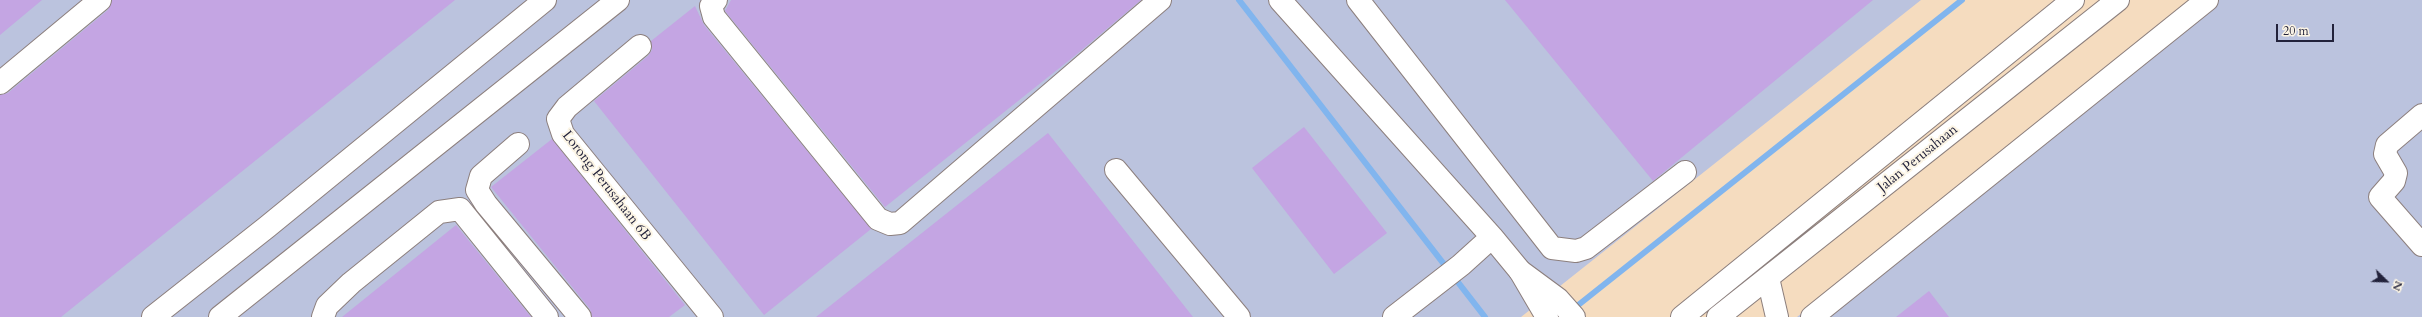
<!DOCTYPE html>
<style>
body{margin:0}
#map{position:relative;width:2422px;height:317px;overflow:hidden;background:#f5dcbf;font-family:Cardo,serif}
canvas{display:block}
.north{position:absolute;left:2366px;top:261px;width:40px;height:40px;-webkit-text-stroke:3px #fcf5e5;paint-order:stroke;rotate:113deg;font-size:11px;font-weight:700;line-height:16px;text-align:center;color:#22223b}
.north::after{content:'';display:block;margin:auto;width:14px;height:18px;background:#22223b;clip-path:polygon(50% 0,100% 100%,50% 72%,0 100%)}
.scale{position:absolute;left:2276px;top:24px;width:58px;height:18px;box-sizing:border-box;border:2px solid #22223b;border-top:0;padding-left:5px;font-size:12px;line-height:14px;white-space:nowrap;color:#22223b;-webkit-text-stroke:3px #fcf5e5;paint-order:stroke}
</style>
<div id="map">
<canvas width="2422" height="317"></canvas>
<div class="north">N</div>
<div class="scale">20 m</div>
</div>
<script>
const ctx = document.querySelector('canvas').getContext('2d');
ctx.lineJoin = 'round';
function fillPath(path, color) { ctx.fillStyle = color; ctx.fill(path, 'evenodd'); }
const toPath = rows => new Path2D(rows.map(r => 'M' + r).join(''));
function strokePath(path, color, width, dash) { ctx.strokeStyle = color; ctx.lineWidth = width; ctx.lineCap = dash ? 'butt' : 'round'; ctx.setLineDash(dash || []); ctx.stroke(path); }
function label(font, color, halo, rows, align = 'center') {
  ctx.font = font + ' Cardo,serif'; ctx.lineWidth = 4; ctx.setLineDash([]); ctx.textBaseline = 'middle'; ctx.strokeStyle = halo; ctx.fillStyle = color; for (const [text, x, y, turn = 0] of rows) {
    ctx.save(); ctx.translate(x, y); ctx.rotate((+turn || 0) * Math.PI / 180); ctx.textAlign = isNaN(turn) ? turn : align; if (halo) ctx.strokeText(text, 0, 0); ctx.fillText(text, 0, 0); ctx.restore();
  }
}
const industrial = toPath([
 [0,0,1921,0,1521,317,0,317],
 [2196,0,2422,0,2422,317,1797,317]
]);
const stream = toPath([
 [1239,0,1485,317],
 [1572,310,1962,0]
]);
const building = toPath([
 [0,0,42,0,0,35],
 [112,0,455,0,61,317,0,317,0,95,8,93,108,10],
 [731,0,1141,0,1077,54,885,207,725,11],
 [1505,0,1873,0,1653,181],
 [695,6,704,25,871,229,764,315,594,101,648,56,652,50,651,41],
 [1304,127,1387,233,1334,274,1252,168],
 [1048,133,1193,317,816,317],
 [552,139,685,305,669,317,592,317,590,309,491,187],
 [456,225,531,317,342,317],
 [1929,291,1949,317,1896,317]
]);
const minor = toPath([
 [716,0,711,6,714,17,878,219,890,224,900,223,1160,0],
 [1280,0,1492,237,1520,271,1547,317],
 [1358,0,1552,248,1576,251,1586,248,1685,172],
 [640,46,567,107,558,119,563,134,712,317],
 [0,83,100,0],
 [2422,115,2387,145,2385,154,2396,173,2394,181,2380,197,2422,245],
 [518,144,481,176,477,190,486,204,580,317],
 [1116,170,1239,317],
 [1768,278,1777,317],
 [153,317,267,227,545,0],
 [220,317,618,0],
 [323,317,327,306,351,283,439,212,460,209,547,317],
 [1394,317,1461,265,1492,237],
 [1812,317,2207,0]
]);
const major = toPath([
 [1520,271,1558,299,1574,317],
 [1682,317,2073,0],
 [1718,317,2118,0]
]);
const streetNames = [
 ["Jalan Perusahaan",1918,159,-39],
 ["Lorong Perusahaan 6B",606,186,52]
];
fillPath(industrial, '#bbc3de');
strokePath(stream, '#81b5ee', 6);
fillPath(building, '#c4a5e3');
strokePath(minor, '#8c7f7d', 24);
strokePath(major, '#8c7f7d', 24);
strokePath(minor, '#fff', 22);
strokePath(major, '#fff', 22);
label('14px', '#22223b', '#fcf5e5', streetNames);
</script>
